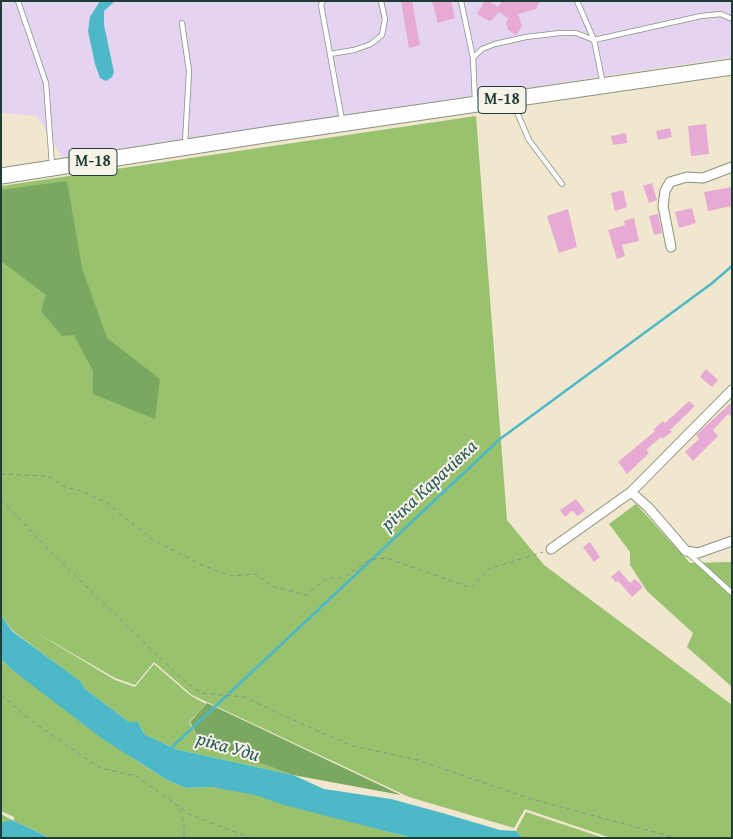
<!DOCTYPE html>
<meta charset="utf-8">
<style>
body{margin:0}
#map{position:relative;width:733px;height:839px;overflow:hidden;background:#f0e7ce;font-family:"Gentium Book Plus",serif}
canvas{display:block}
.frame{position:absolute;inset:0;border:2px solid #1f3d34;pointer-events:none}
</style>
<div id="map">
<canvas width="733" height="839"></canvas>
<div class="frame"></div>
</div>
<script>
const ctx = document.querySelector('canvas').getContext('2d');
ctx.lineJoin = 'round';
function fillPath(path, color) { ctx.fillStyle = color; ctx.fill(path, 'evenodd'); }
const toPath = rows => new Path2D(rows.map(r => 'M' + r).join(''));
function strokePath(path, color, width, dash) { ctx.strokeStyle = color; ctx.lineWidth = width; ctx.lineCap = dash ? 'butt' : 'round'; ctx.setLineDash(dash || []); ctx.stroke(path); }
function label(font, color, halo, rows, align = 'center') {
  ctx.font = font + ' "Gentium Book Plus",serif'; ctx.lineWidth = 4; ctx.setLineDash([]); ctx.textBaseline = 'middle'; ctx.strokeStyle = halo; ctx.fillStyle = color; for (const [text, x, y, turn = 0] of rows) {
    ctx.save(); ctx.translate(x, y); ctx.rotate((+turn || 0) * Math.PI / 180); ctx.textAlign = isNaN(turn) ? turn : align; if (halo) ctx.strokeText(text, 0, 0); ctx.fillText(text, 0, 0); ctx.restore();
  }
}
const built = toPath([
 [1,1,732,1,732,57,62,157,37,116,1,113]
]);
const green = toPath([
 [476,116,507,520,544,565,732,705,732,838,611,838,525,809,514,828,409,797,192,695,154,662,135,685,115,678,32,630,115,680,135,687,154,664,191,696,206,704,189,722,200,741,293,775,175,749,144,734,138,722,129,722,85,689,79,681,12,630,1,615,1,186],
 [636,504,690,563,732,562,732,687,687,647,693,633,647,591,630,565,630,552,609,524],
 [1,659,12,670,135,760,167,780,186,788,212,787,250,791,312,811,411,838,50,838,14,821,1,824,1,814,14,821,14,817,1,811],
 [526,812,604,838,523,838,516,831]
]);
const forest = toPath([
 [67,181,82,268,107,338,160,379,155,419,93,394,93,371,74,335,62,336,41,311,46,295,1,261,1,190],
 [207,703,401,795,293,775,200,741,190,722]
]);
const water = toPath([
 [100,1,115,1,104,11,104,25,114,72,112,77,106,81,100,78,95,64,88,31,90,17],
 [1,615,12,631,80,681,85,689,129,722,138,722,144,734,175,749,293,775,324,789,391,799,446,814,500,830,516,831,523,838,412,838,284,805,255,795,212,787,186,788,167,780,104,740,12,670,1,659],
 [11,820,14,821,50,838,1,838,1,823]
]);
const stream = toPath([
 [171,748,500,439,711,284,732,266]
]);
const building = toPath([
 [401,1,412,1,420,45,409,48],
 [432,1,451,1,455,18,438,23],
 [488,1,498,7,502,1,540,1,536,9,518,14,522,26,516,35,508,30,506,23,508,18,499,12,492,20,489,21,477,14,484,2],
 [706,124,709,154,691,156,688,126],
 [670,128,672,137,658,140,656,131],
 [626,133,627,143,613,145,611,136],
 [652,183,657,200,649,203,643,186],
 [732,187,732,206,708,211,704,192],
 [623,190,627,207,615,211,611,193],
 [692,208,696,223,679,228,675,212],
 [568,209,577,247,559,253,547,216],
 [658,214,662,233,654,235,649,216],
 [634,218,639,241,622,245,625,256,617,259,608,230,625,225,624,221],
 [706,369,718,380,712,387,700,377],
 [689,401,695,406,670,430,672,432,662,439,661,437,646,450,649,453,627,474,618,462,655,431,654,429,663,421,665,423],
 [732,402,732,417,728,414,713,430,718,436,693,461,685,452,699,439,696,435],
 [576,499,585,511,577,516,574,512,571,511,565,517,560,510],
 [590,542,600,557,594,562,583,547],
 [619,570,630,583,635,579,643,587,632,597,618,581,616,582,611,577]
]);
const path = toPath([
 [1,474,48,476,67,488,79,490,107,503,153,540,204,566,232,576,256,574,271,586,306,595,328,578,343,578,369,560,387,558,471,588,489,569,543,552],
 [1,500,52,553,157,655,187,683,201,693,244,697,302,724,353,746,418,760,531,799,677,838],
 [1,695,33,722,100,768,136,776,191,815,250,838],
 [180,809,184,824,184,838]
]);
const service = toPath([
 [18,1,46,83,52,165],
 [323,1,321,5,342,120],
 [461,1,473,58,475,101],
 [577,1,594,40,603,84],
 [182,23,189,71,185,144],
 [330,54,354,50,371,44,382,35,385,19,381,1],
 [473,58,482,49,495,44,526,37,560,33,576,33,594,40,701,16,721,14,732,19],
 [513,103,529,140,562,184],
 [687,552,732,593]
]);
const minor = toPath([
 [671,247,663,206,665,191,670,182,687,177,703,178,732,167],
 [631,492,648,507,686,551,698,553,732,541],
 [551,549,631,492,732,390]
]);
const trunk = toPath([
 [1,176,271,134,732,67]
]);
const shields = [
 [502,100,48],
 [93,162,48]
];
const shieldNames = [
 ["М-18",502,100],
 ["М-18",93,162]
];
const waterNames = [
 ["річка Карачівка",430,486,-43],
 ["ріка Уди",228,748,16]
];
fillPath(built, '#e4d3f1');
fillPath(green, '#98c26e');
fillPath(forest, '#7aa861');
fillPath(water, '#4db9c8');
strokePath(stream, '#4db9c8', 2.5);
fillPath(building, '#e6aad4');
strokePath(service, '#889281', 6);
strokePath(minor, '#889281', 11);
strokePath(trunk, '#889281', 17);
strokePath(path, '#889281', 1, [4, 4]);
strokePath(service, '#fff', 4.5);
strokePath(minor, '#fff', 9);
strokePath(trunk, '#fff', 15);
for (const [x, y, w] of shields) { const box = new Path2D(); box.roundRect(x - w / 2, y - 13.5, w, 27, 4); ctx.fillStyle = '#f7f3e8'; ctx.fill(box); strokePath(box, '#1f3d34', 1); }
label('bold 16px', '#1f3d34', null, shieldNames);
label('italic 19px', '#2a5c59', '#f7f3e8', waterNames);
</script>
